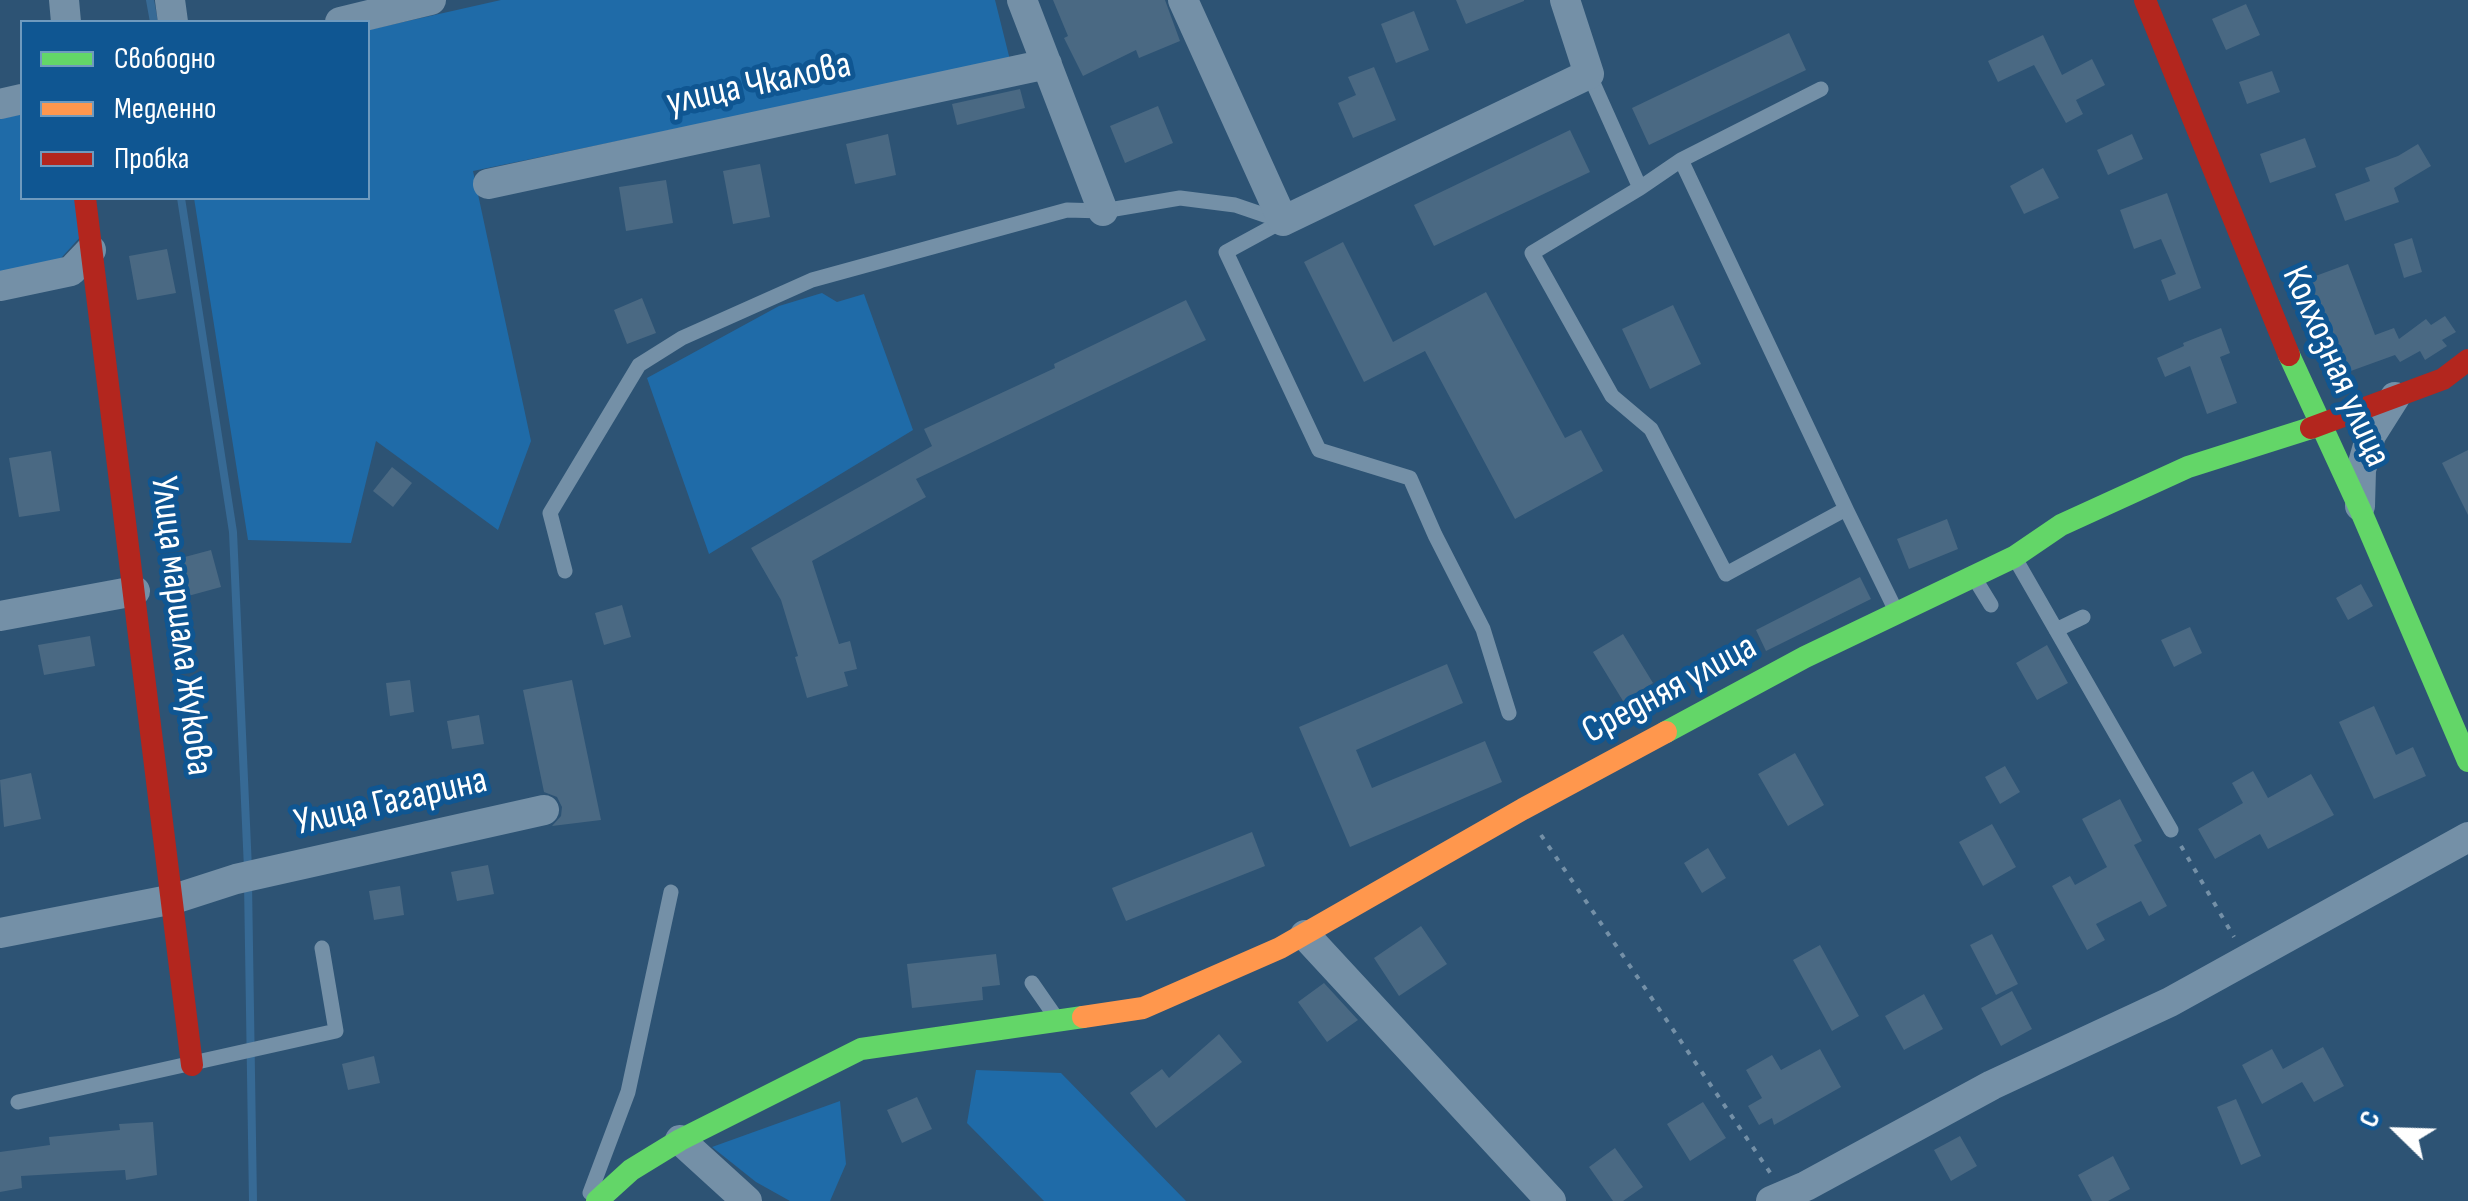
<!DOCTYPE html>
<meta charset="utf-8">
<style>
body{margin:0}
#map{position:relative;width:2468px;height:1201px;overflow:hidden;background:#2d5374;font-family:"Sofia Sans Condensed",sans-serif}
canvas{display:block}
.legend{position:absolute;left:20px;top:20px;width:350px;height:180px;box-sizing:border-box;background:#0f5692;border:2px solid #6f9abe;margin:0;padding:12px 18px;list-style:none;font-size:30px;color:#fff}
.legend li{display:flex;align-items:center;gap:20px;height:50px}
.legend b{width:50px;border:2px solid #6f9abe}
.north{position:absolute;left:2348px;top:1081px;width:100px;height:100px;-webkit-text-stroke:8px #0f5692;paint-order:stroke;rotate:293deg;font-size:28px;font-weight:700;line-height:40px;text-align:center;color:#fff}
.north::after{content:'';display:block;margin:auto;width:35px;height:45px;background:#fff;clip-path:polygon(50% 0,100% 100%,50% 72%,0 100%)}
</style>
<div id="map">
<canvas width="2468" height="1201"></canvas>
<ul class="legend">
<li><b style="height:12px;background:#63d668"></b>Свободно</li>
<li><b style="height:12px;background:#ff974d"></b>Медленно</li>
<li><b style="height:12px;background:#b3261e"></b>Пробка</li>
</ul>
<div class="north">С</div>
</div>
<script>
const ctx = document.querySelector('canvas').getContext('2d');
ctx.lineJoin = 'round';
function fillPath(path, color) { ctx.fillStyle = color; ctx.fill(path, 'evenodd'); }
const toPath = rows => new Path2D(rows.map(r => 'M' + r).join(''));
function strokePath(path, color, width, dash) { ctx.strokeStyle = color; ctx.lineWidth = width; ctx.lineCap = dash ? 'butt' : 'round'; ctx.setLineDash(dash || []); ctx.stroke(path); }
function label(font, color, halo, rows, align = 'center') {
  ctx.font = font + ' "Sofia Sans Condensed",sans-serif'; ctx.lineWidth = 10; ctx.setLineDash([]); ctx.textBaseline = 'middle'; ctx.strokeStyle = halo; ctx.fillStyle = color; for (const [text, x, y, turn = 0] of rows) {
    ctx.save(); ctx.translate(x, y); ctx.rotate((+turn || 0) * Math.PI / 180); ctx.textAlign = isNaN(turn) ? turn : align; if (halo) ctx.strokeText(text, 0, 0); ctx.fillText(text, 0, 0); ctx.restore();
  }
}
const green = toPath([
 [501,0,995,0,1010,60,473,171,531,441,498,530,376,441,351,543,248,540,194,198,368,198,368,30],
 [22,114,22,198,77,198,81,236,53,267,0,277,0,119],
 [822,293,837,302,864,294,913,430,709,554,647,378,779,306],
 [976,1070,1061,1073,1186,1201,1044,1201,967,1123],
 [840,1101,846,1164,830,1201,790,1201,756,1182,712,1147]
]);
const stream = toPath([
 [150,0,154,22],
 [181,198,233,532,248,869],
 [248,883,253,1201]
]);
const building = toPath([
 [1053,0,1165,0,1180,41,1139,58,1136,50,1083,76,1064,38,1068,36],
 [1456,0,1524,0,1524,1,1466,24],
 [2246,4,2260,35,2226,50,2212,19],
 [1414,11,1429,50,1396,63,1381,24],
 [1789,33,1806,70,1649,145,1632,108],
 [2043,35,2062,75,2092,59,2105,85,2076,100,2083,114,2066,123,2034,65,1998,82,1988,61],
 [1374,67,1396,120,1353,138,1338,103,1356,95,1348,77],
 [2272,71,2280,92,2247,104,2239,82],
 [1020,89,1025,108,957,125,952,104],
 [1158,106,1173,143,1125,163,1110,126],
 [1570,130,1590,172,1434,246,1414,205],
 [888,134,896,175,855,184,846,144],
 [2132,134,2143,159,2108,175,2097,150],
 [2305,138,2316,167,2270,183,2260,154],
 [2418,144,2431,166,2394,188,2399,202,2345,221,2335,194,2370,181,2365,168,2398,156],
 [760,164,770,217,733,224,723,171],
 [2043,168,2059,198,2024,214,2010,186],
 [666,180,673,223,626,231,619,187],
 [2167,193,2201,288,2169,301,2161,280,2176,274,2161,239,2134,249,2120,210],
 [2412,238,2422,272,2404,278,2394,244],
 [1343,242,1393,342,1486,292,1565,438,1581,430,1603,471,1515,519,1425,351,1364,382,1304,262],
 [167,249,176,293,137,300,129,256],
 [2348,264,2375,335,2394,328,2399,339,2426,319,2431,325,2445,316,2456,332,2442,340,2447,346,2425,360,2420,351,2400,362,2395,355,2337,376,2302,281],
 [642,298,656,333,627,344,614,310],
 [1186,300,1206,340,916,479,926,497,812,561,839,644,850,641,857,669,844,672,848,686,807,698,795,657,798,656,781,600,751,548,932,446,924,429,1055,368,1054,364],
 [1673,305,1701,364,1650,389,1622,329],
 [2221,328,2230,353,2220,357,2237,403,2207,414,2190,366,2165,377,2157,358,2184,346,2183,343],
 [2468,450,2468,515,2442,463],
 [51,451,60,511,19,517,9,458],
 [392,467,412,483,393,507,373,491],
 [1947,519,1958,549,1909,569,1897,539],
 [211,550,221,587,177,599,166,562],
 [1860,577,1871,599,1766,651,1756,630],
 [2361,584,2373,606,2348,620,2336,598],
 [622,605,631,637,604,645,595,613],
 [2190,627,2202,653,2174,667,2161,640],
 [1623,634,1653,683,1623,701,1593,652],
 [90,636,95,666,44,675,38,645],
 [2047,645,2068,683,2037,700,2016,663],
 [1447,664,1463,703,1356,750,1372,788,1485,741,1502,782,1350,847,1299,727],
 [410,680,414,712,390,716,386,683],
 [572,680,601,820,552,826,561,816,562,807,557,797,544,792,523,690],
 [2374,706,2396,755,2413,747,2426,776,2374,799,2339,722],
 [479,715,484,744,452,749,447,721],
 [1795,753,1824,805,1788,826,1758,774],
 [2005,766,2020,792,2000,804,1985,777],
 [2253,771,2268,798,2311,774,2334,815,2268,849,2260,834,2215,859,2198,829,2243,803,2232,783],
 [31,773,41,819,4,827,0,780],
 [2120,799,2142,841,2134,845,2167,906,2149,916,2141,901,2096,924,2105,940,2087,950,2052,886,2070,876,2075,885,2107,867,2082,819],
 [1992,824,2016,867,1983,886,1959,842],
 [1252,832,1265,866,1126,921,1112,888],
 [1708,848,1726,878,1702,893,1684,863],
 [488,865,494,894,457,901,451,872],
 [400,886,404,915,374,920,369,891],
 [1421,926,1447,964,1399,996,1374,958],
 [1992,934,2018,984,1996,995,1970,945],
 [1820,945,1859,1016,1832,1031,1793,960],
 [996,954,1000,985,982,987,983,1000,912,1008,907,964],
 [1324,983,1358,1020,1327,1042,1298,1002],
 [2012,991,2032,1029,2001,1046,1981,1008],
 [1924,994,1943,1029,1904,1050,1885,1016],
 [1219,1034,1242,1062,1156,1128,1130,1093,1162,1069,1169,1078],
 [2323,1047,2344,1086,2314,1102,2302,1082,2262,1104,2242,1065,2272,1049,2283,1069],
 [1820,1049,1841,1087,1774,1125,1772,1118,1759,1125,1748,1106,1762,1098,1746,1070,1772,1055,1781,1070],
 [374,1056,380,1083,348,1090,342,1064],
 [917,1097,932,1129,902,1143,887,1110],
 [2236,1099,2261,1156,2241,1165,2217,1107],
 [1703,1102,1726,1138,1690,1161,1667,1124],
 [153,1122,157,1175,126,1180,125,1170,21,1176,22,1188,0,1192,0,1152,50,1145,49,1137,120,1130,119,1124],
 [1960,1136,1977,1166,1951,1181,1934,1150],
 [1615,1148,1643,1187,1623,1201,1613,1201,1589,1167],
 [2113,1156,2130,1189,2108,1201,2092,1201,2078,1175]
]);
const path = toPath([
 [1541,835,1771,1174],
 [2181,846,2234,937]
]);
const lane = toPath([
 [1589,74,1640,188,1532,253,1612,396,1651,429,1726,574,1846,509,1681,160,1821,89],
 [1640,188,1681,160],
 [1283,221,1226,252,1319,450,1410,478,1435,535,1483,629,1509,713],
 [1846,509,1897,613],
 [2016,560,2171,830],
 [565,571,550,513,639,365,682,338,812,280,1067,210,1103,211,1180,198,1235,205,1279,220],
 [1975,579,1991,605],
 [2056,630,2083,617],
 [1032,983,1057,1019],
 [18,1102,336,1031,322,948],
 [590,1193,628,1092,671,892]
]);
const street = toPath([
 [64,0,66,22],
 [170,0,173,22],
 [1022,0,1103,211],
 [1183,0,1283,221,1589,74,1565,0],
 [340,22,431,0],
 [0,104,22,99],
 [488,184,1047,64],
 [0,286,71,271,91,250],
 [2360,506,2361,470,2371,435,2395,397],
 [0,616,135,591],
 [0,933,174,899,236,879,544,810],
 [1305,935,1551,1201],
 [680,1140,747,1201],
 [1771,1201,1806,1186,1992,1085,2170,1002,2468,837]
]);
const fast = toPath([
 [2289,355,2360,509,2468,761],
 [1666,732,1805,657,2014,557,2061,525,2188,467,2311,428],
 [597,1201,631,1170,680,1140,861,1049,1083,1017]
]);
const slow = toPath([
 [1083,1017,1143,1008,1280,948,1523,809,1666,732]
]);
const jam = toPath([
 [2145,0,2289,355],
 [85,198,192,1065],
 [2311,428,2443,379,2468,360]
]);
const streetNames = [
 ["улица Чкалова",759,85,-12],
 ["Колхозная улица",2335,367,66],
 ["Улица маршала Жукова",180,626,83],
 ["Средняя улица",1670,690,-28],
 ["Улица Гагарина",391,803,-13]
];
fillPath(green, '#1f6ba8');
strokePath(stream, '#376a95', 8);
fillPath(building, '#4a6983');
strokePath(path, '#7490a7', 4, [5, 8]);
strokePath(lane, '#7490a7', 15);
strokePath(street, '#7490a7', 30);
strokePath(fast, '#63d668', 22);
strokePath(slow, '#ff974d', 22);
strokePath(jam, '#b3261e', 22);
label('38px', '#fff', '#0f5692', streetNames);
</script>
